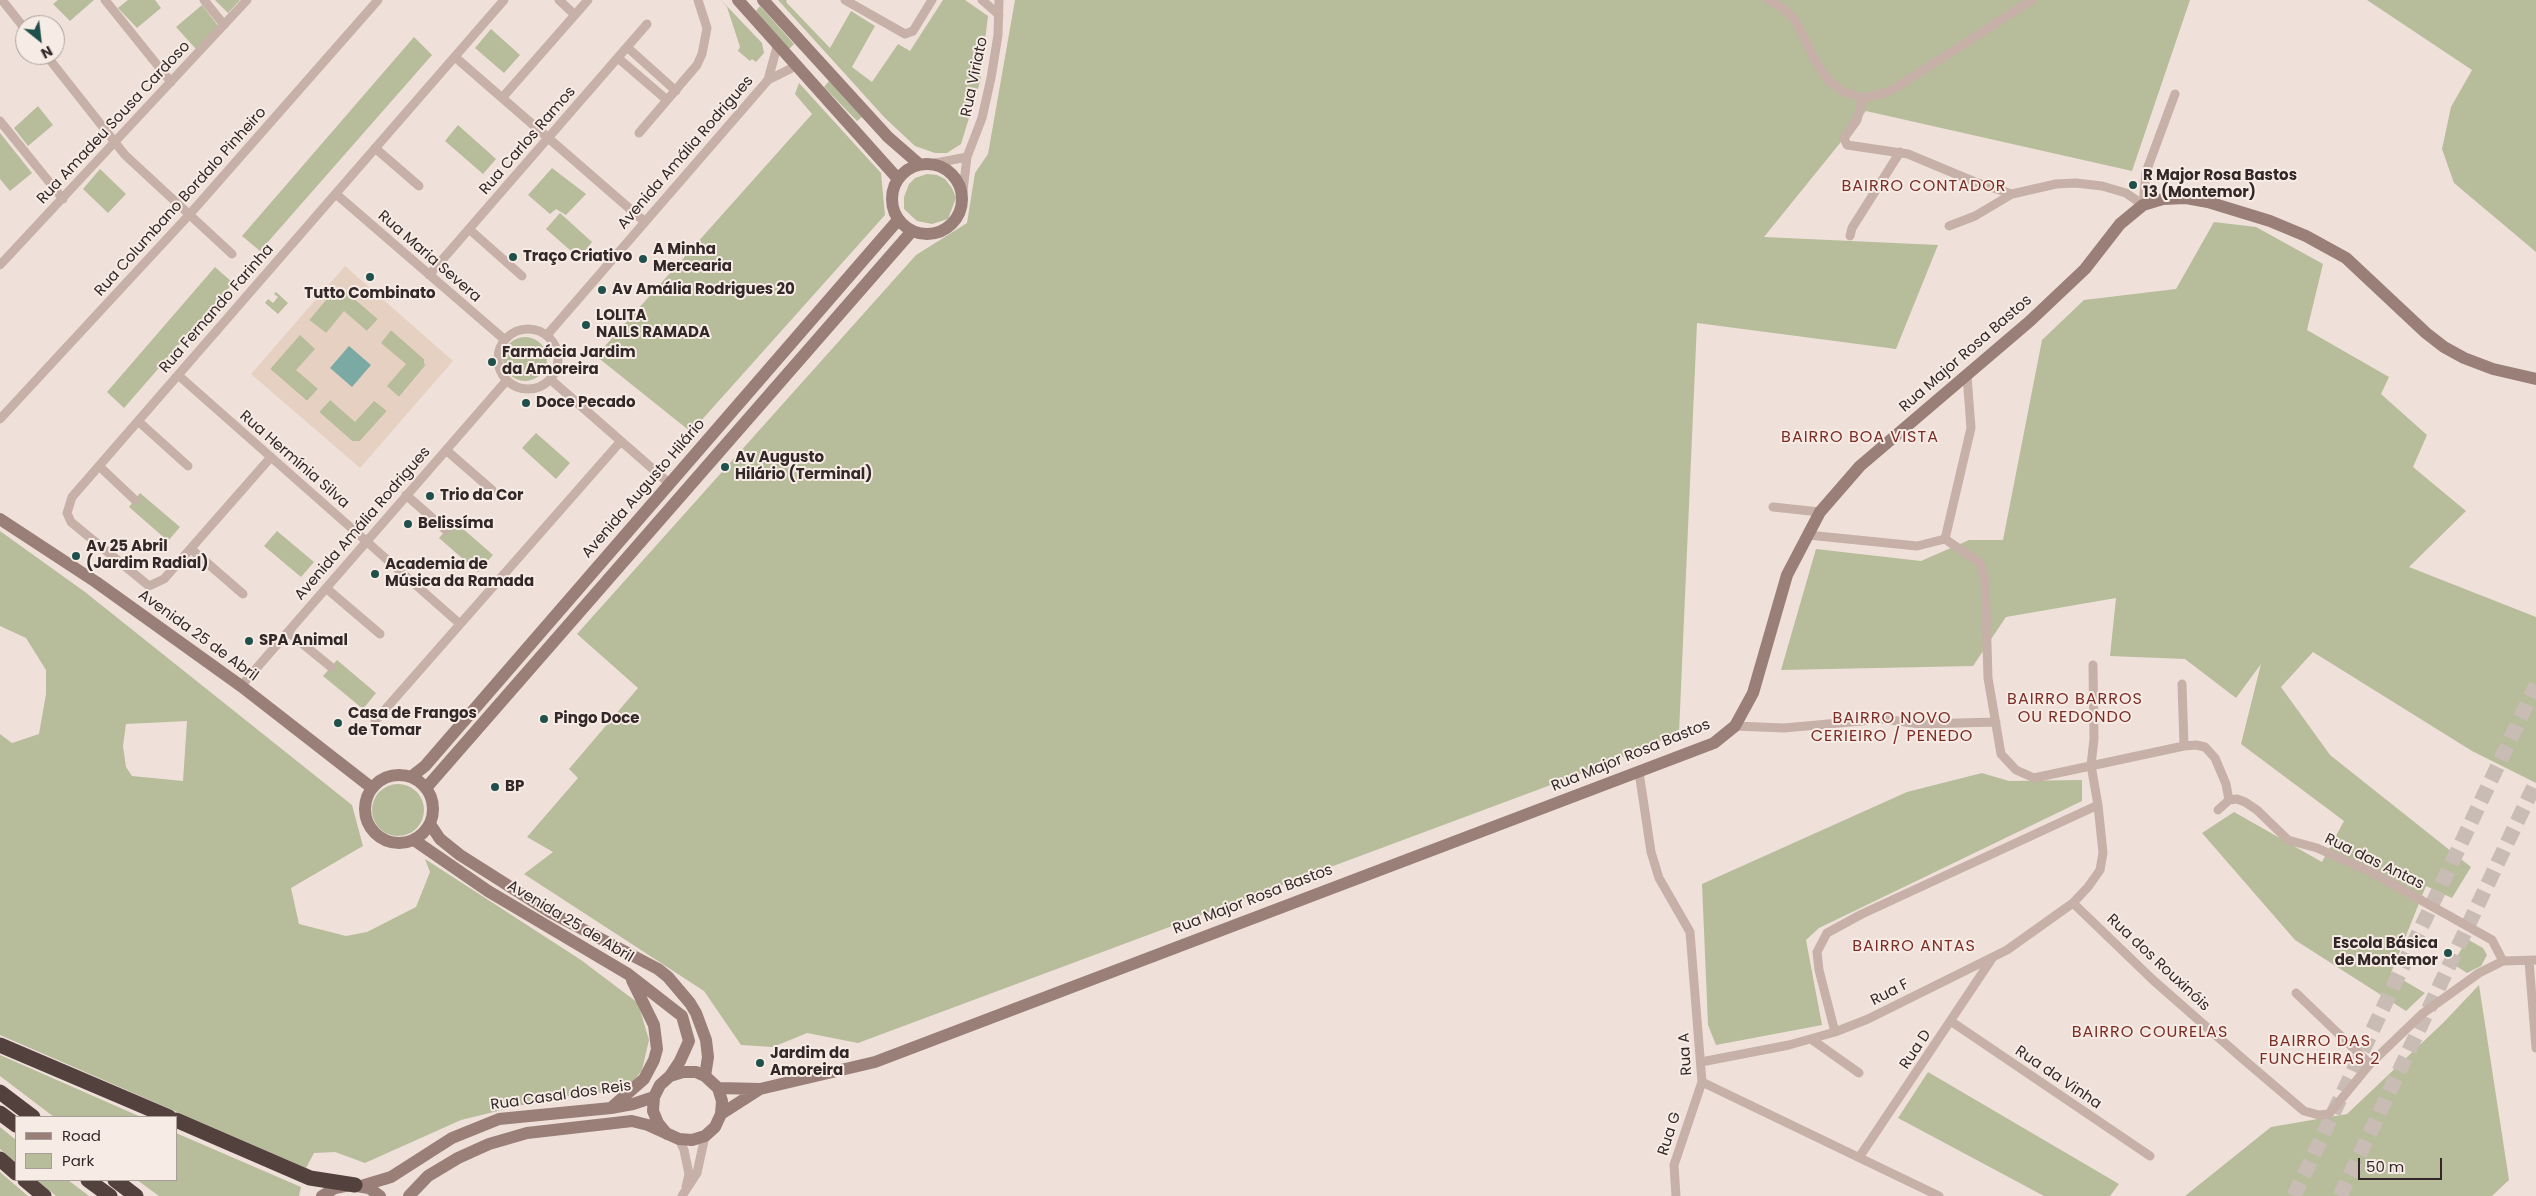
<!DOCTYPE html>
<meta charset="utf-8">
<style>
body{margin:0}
#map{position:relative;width:2536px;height:1196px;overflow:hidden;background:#efe1d9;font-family:Poppins,sans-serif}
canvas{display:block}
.legend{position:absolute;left:15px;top:1116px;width:162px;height:65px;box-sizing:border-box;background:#f7ece5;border:1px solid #a99e99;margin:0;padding:6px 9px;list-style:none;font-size:15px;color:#332827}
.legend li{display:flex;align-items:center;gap:10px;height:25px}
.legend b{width:25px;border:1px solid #a99e99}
.north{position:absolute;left:15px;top:15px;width:50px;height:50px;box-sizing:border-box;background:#f7ece5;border:1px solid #a99e99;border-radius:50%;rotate:151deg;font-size:14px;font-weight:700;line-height:20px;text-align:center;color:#332827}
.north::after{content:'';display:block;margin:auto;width:18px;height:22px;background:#20504c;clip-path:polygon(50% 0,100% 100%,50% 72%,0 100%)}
.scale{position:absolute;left:2358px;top:1158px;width:84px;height:22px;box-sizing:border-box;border:2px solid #332827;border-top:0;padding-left:6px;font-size:15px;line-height:18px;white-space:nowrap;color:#332827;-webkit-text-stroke:4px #f7ece5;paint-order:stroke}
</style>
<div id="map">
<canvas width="2536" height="1196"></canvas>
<ul class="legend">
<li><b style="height:6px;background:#997f78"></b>Road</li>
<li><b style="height:14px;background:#b7bc9b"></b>Park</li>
</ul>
<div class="north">N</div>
<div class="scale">50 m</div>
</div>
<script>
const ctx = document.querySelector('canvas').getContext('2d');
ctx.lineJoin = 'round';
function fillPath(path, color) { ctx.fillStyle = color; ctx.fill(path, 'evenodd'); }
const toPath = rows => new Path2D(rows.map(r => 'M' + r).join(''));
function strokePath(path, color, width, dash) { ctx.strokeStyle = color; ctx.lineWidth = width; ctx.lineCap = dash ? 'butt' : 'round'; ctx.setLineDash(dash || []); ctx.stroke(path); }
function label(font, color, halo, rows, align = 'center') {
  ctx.font = font + ' Poppins,sans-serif'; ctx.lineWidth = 4; ctx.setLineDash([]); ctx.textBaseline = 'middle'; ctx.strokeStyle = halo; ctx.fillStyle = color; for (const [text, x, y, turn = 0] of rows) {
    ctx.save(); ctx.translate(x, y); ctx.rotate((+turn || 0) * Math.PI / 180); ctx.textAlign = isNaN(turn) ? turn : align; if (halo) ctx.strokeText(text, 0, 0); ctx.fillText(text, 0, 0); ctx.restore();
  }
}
const green = toPath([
 [58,0,94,0,70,21,53,4],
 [128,0,155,0,161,8,137,28,118,8],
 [215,0,240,0,228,13],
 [721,0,762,43,764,53,756,62,752,59,750,61,738,51,740,47,727,7],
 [778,0,787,0,786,2,830,48,851,11,875,26,852,67,872,82,898,44,910,51,943,0,965,0,988,16,980,82,961,144,947,153,935,153,915,146,885,118],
 [1015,0,2190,0,2132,171,1866,111,1764,237,1938,245,1896,349,1697,323,1679,733,1599,767,858,1043,807,1033,773,1047,741,1045,704,991,524,874,553,852,527,837,578,778,569,769,638,688,577,634,916,255,967,223,975,173,988,154],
 [2367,0,2536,0,2536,252,2454,183,2442,149,2451,107,2472,70],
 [202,5,219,27,196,49,176,27],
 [760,6,794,44,789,49,756,11],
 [491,29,520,55,504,73,475,48],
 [414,37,432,55,260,251,242,236],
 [829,81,862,117,857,121,824,87],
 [799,83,881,173,885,215,691,432,596,356,812,114,795,94],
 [38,106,53,125,28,146,14,128],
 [458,125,496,159,483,174,445,141],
 [0,133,32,173,10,191,0,179],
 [552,168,586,194,566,215,556,209,550,214,528,195],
 [100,169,126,194,108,213,83,189],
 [927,174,937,175,945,179,952,188,956,198,948,219,932,224,917,221,904,209,904,197,909,184,915,178],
 [560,213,592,242,579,258,546,229],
 [2214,222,2256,227,2323,264,2307,330,2389,377,2381,394,2427,435,2413,467,2466,511,2409,567,2536,617,2536,783,2472,751,2313,652,2281,687,2330,755,2471,867,2452,898,2426,886,2391,973,2425,993,2406,1011,2295,940,2202,833,2234,812,2322,862,2344,821,2241,744,2261,664,2236,698,2185,659,2110,656,2116,598,2006,617,1973,666,1781,670,1816,549,1921,561,1969,540,2003,540,2042,340,2084,300,2176,289],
 [215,267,233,283,124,408,107,392],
 [335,289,343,289,378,319,367,331,326,333,309,320],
 [276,292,288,303,278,314,265,303,268,299,273,303,278,297,274,294],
 [391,330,424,359,425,366,399,397,387,387,381,342],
 [300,334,316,348,318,389,307,401,270,369],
 '503 359a22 22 0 1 1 44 0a22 22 0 1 1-44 0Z',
 [330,400,375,400,387,411,360,441,352,441,319,412],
 [536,433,570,463,556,479,522,448],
 [140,493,180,527,168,541,129,507],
 [454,521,493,555,478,572,439,538],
 [0,531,85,592,352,805,363,846,291,888,299,924,346,936,367,932,416,907,430,872,425,859,581,960,638,1003,649,1040,642,1070,627,1090,551,1098,461,1120,365,1163,335,1152,314,1153,306,1168,0,1035,0,734,12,743,39,734,46,694,46,670,26,638,0,626],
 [187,721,183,781,132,776,126,767,123,746,126,724],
 [277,531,314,562,301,577,264,546],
 [337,660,376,693,363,709,323,676],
 [1982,773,2009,781,2082,780,2082,801,1819,928,1806,940,1822,1025,1716,1045,1708,1025,1702,884,1907,792],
 '372 810a26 26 0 1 1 52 0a26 26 0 1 1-52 0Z',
 [2467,939,2483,948,2487,955,2481,966,2467,973,2453,964],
 [2479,985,2509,1180,2492,1196,2185,1196,2271,1127,2347,1114,2444,1022],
 [0,1055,141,1117,54,1117,0,1076],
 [1928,1072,2119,1184,2110,1196,2044,1196,1898,1118],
 [0,1127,16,1140,16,1163,0,1149],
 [176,1133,301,1187,299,1196,159,1196,137,1180,176,1180],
 [0,1172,28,1196,0,1196],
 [37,1180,68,1180,89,1196,56,1196]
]);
const plaza = toPath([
 [345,266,453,361,360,468,251,374],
 [335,289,343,289,378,319,367,331,344,311,326,333,309,320],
 [391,330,424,359,425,366,399,397,387,386,406,364,381,343],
 [300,335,315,349,296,370,318,389,307,401,270,369],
 [330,400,355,422,374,401,387,411,360,441,352,441,319,412]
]);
const water = toPath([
 [349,346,371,365,352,387,330,368]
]);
const highwayTunnel = toPath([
 [2294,1196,2536,685],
 [2340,1196,2536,782]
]);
const street = toPath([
 [2,0,25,29],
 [105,0,171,82],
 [204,0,224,25],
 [559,0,575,15],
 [845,0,905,34,913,31,932,0],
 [982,0,999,15],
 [1768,0,1783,8,1795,20,1816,62,1829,81,1844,92,1863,98,1882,94,1897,87,2032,0],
 [627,47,676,91],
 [46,55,125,155,232,254],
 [455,57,645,222],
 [618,58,667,100],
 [768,80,778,43],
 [502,98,588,0],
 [1863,98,1857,120,1844,138,1847,145,1908,154,1975,182,2012,194,2056,184,2076,183,2102,186,2126,193,2143,205],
 [0,121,63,199],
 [639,133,697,65,702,54,707,28,698,0],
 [375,148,419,186],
 [931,164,967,157],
 [336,194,505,340],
 [962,199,967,157,982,118,991,78,998,35,999,0],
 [2143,205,2146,172,2175,94],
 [1949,226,1975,216,2012,194],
 [469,229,522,276],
 [1850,236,1852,228,1900,152],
 [0,265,247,0],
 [429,275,647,24],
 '498 359a30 30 0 1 1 60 0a30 30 0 1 1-60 0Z',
 [547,335,768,80,798,65],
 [178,375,460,624],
 [1967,376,1971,428,1945,539,1980,563,1985,579,1988,678,2001,754,2016,770,2034,778,2184,746,2196,745,2205,747,2215,758,2226,784,2229,800],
 [550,379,670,484],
 [0,419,189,215,378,0],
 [138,421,188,466],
 [446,450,492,490],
 [271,457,164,579,149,586,71,522,67,513,72,497,504,0],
 [99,466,135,500],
 [406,495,446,530],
 [1773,507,1820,512],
 [1808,535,1917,546,1945,539],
 [191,549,243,594],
 [326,588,380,634],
 [288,632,331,667],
 [2182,684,2184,746],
 [241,686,507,380],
 [375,721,621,441],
 [1735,726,1784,728,1883,719,1920,724,1996,722],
 [1639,772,1651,852,1659,878,1690,932,1702,1082,1939,1196],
 [2218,810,2229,800,2237,799,2245,802,2257,810,2288,840,2317,848,2371,872,2492,940,2503,961],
 [2073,903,2153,980,2243,1059,2304,1111,2319,1115,2329,1114,2370,1064,2422,1014,2479,973,2503,961],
 [2503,961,2536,960],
 [2529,961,2536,1048],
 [2296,993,2370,1064],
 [1952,1022,2150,1156],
 [1835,1032,1819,970,1817,952,1827,933,1862,914,2098,805,2091,765,2094,739,2093,665],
 [1811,1039,1859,1073],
 [1701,1062,1789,1045,1835,1032,1868,1019,2007,950,2073,903,2088,887,2100,870,2103,853,2098,805],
 [679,1139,684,1150,689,1174,686,1187],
 [1860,1156,1993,957],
 [682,1196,697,1173,705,1136],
 [1676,1196,1674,1165,1702,1082]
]);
const secondary = toPath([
 [738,0,898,179],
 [763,0,888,137,919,164],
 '892 199a35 35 0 1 1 70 0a35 35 0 1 1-70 0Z',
 [0,519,96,582,241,686,372,788],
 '365 809a34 34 0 1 1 68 0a34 34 0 1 1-68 0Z',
 [411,777,425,766,898,220],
 [426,788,912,231],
 [430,824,440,839,460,855,550,912,658,969,668,977,690,1003,696,1013,706,1040,708,1057,705,1076],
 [414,840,488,891,628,974,682,1016,689,1041,680,1061,670,1076],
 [718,1088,722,1101,721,1114],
 [612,1107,644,1079,654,1060,657,1049,654,1025,632,980],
 [667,1134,658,1123,653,1111,654,1097,660,1085,670,1076,683,1072,696,1072,705,1076,718,1088,760,1089,875,1062,1714,743,1735,726,1753,693,1787,575,1820,512,1860,466,2030,321,2085,269,2120,224,2143,205,2163,199,2186,198,2208,202,2270,221,2306,236,2346,258,2426,333,2444,347,2464,358,2493,369,2536,379],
 [361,1186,391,1177,452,1138,499,1119,611,1108,633,1104,654,1097],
 [322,1196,335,1188,350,1185,369,1188,380,1196],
 [409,1196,428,1176,458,1158,489,1144,527,1133,632,1121,648,1125,679,1139,692,1140,705,1136,715,1127,721,1114,760,1089]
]);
const highway = toPath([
 [0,1045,169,1117],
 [0,1092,33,1117],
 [0,1113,16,1125],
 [176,1120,310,1178,355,1185],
 [0,1159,16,1173],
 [25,1180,44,1196],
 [88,1180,110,1196],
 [115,1180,136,1196]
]);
const markers = [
 [2133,185,5,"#20504c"],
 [513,257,5,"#20504c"],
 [643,259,5,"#20504c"],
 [370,277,5,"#20504c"],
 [602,290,5,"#20504c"],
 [586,325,5,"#20504c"],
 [492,362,5,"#20504c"],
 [526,403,5,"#20504c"],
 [725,467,5,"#20504c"],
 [430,496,5,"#20504c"],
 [408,524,5,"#20504c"],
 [76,556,5,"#20504c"],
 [375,574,5,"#20504c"],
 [249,641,5,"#20504c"],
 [544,719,5,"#20504c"],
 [338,723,5,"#20504c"],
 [495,787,5,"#20504c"],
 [2448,953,5,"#20504c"],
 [760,1063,5,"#20504c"]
];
const streetNames = [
 ["Rua Viriato",975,77,-78],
 ["Rua Amadeu Sousa Cardoso",114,123,-47],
 ["Rua Carlos Ramos",528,141,-49],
 ["Avenida Amália Rodrigues",686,153,-49],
 ["Rua Columbano Bordalo Pinheiro",181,202,-48],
 ["Rua Maria Severa",429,257,41],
 ["Rua Fernando Farinha",217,309,-49],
 ["Rua Major Rosa Bastos",1966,354,-41],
 ["Rua Hermínia Silva",294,460,41],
 ["Avenida Augusto Hilário",644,489,-49],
 ["Avenida Amália Rodrigues",363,524,-49],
 ["Avenida 25 de Abril",198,636,36],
 ["Rua Major Rosa Bastos",1631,756,-22],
 ["Rua das Antas",2374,862,26],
 ["Rua Major Rosa Bastos",1253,900,-21],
 ["Avenida 25 de Abril",570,922,31],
 ["Rua dos Rouxinóis",2158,963,43],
 ["Rua F",1890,993,-27],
 ["Rua D",1916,1050,-56],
 ["Rua A",1686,1054,-94],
 ["Rua da Vinha",2058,1078,34],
 ["Rua Casal dos Reis",561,1096,-8],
 ["Rua G",1670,1134,-72]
];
const poiNames = [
 ["R Major Rosa Bastos",2143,176],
 ["13 (Montemor)",2143,193],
 ["A Minha",653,250],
 ["Mercearia",653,267],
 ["Traço Criativo",523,257],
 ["Av Amália Rodrigues 20",612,290],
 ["Tutto Combinato",370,294,"center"],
 ["LOLITA",596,316],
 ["NAILS RAMADA",596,333],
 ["Farmácia Jardim",502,353],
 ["da Amoreira",502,370],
 ["Doce Pecado",536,403],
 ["Av Augusto",735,458],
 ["Hilário (Terminal)",735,475],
 ["Trio da Cor",440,496],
 ["Belissíma",418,524],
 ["Av 25 Abril",86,547],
 ["(Jardim Radial)",86,564],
 ["Academia de",385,565],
 ["Música da Ramada",385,582],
 ["SPA Animal",259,641],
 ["Casa de Frangos",348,714],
 ["de Tomar",348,731],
 ["Pingo Doce",554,719],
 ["BP",505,787],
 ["Escola Básica",2438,944,"right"],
 ["de Montemor",2438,961,"right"],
 ["Jardim da",770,1054],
 ["Amoreira",770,1071]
];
const neighbourhoodNames = [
 ["BAIRRO CONTADOR",1924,187],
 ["BAIRRO BOA VISTA",1860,438],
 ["BAIRRO BARROS",2075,700],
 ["OU REDONDO",2075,718],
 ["BAIRRO NOVO",1892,719],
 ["CERIEIRO / PENEDO",1892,737],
 ["BAIRRO ANTAS",1914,947],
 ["BAIRRO COURELAS",2150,1033],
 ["BAIRRO DAS",2320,1042],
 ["FUNCHEIRAS 2",2320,1060]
];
fillPath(green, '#b7bc9b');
fillPath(plaza, '#e6d0c1');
fillPath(water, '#7ba9a4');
strokePath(highwayTunnel, '#c9bcb5', 15, [15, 8]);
strokePath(street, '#c6b0a7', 9);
strokePath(secondary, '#997f78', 12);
strokePath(highway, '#53413e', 15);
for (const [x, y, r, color] of markers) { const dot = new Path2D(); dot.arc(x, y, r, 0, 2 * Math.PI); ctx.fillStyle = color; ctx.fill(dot); strokePath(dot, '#f7ece5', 2); }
label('15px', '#332827', '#f7ece5', streetNames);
label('bold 15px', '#332827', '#f7ece5', poiNames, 'left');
ctx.letterSpacing = '1px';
label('16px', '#7b2d26', '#f7ece5', neighbourhoodNames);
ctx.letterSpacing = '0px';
</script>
